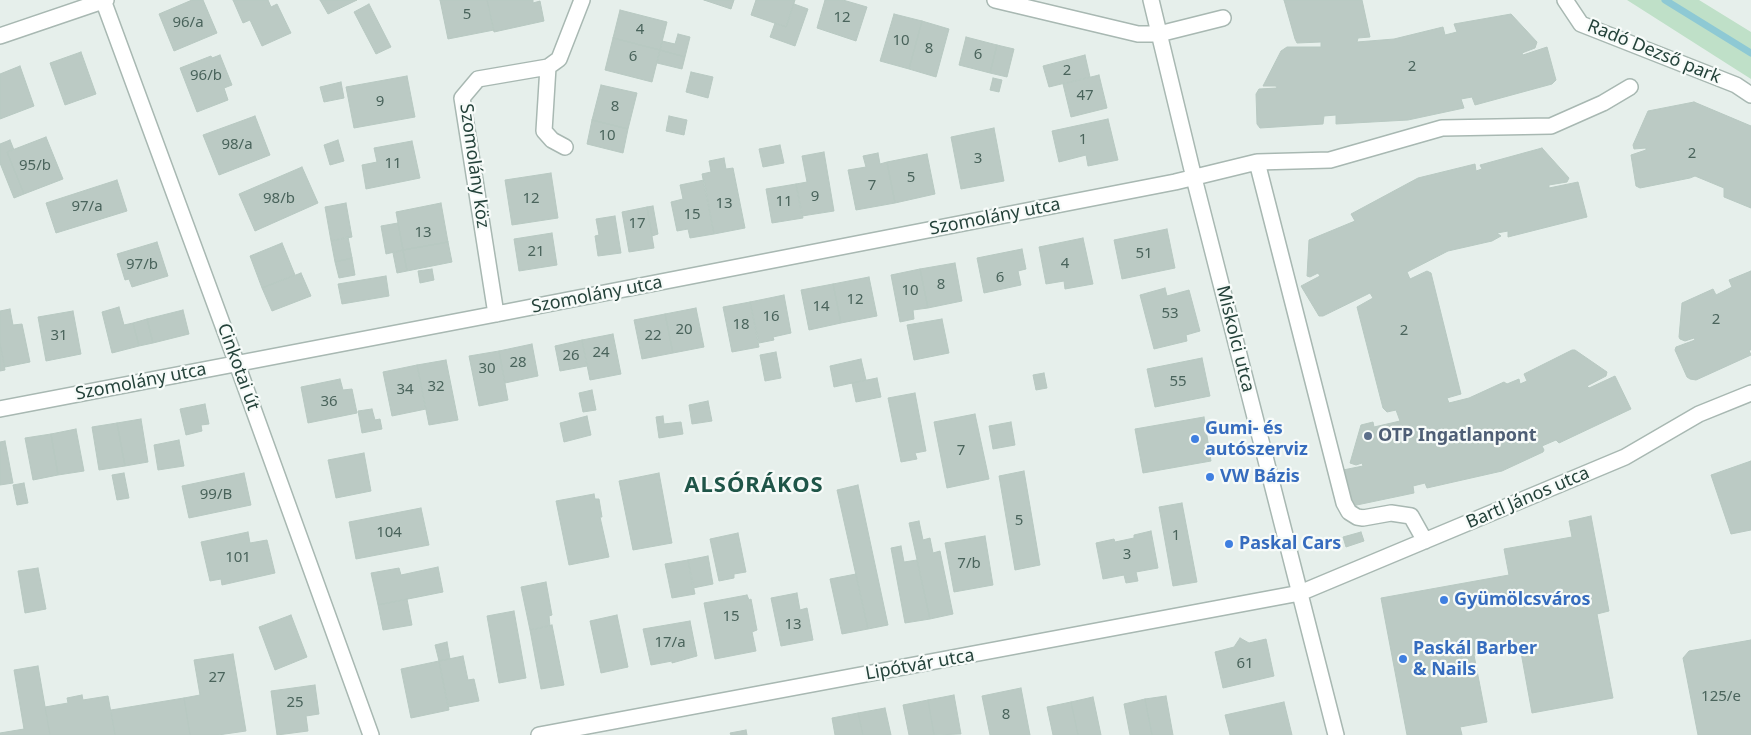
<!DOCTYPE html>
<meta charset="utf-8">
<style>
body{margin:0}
canvas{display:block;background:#e6efeb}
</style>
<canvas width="1751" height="735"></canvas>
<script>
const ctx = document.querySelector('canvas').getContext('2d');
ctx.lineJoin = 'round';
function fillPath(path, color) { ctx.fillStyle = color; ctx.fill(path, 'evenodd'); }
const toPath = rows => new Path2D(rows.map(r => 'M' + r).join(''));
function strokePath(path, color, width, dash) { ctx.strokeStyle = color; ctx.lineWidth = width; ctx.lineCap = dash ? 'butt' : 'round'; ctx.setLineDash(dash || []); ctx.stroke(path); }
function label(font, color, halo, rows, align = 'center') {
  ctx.font = font + ' "Noto Sans",sans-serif'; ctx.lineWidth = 4.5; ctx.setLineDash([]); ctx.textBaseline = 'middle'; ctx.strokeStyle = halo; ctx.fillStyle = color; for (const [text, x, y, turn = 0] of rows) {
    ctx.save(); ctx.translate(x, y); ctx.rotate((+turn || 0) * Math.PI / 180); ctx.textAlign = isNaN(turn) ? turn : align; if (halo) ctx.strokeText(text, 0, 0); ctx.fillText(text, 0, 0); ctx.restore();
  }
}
const green = toPath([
 [1627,0,1699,0,1751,32,1751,79]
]);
const stream = toPath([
 [1665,0,1751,53]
]);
const building = toPath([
 [192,0,203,0,217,33,174,51,159,14,192,0],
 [233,0,268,0,271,7,277,4,291,33,262,46,250,20,243,23,233,0],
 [320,0,357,0,328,14,320,0],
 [440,0,487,0,494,30,448,39,440,0],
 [487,0,533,0,533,3,540,1,544,21,494,32,487,0],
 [704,0,734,0,731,9,704,0],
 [756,0,795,0,786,27,751,15,756,0],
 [825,0,843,0,867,7,856,41,817,28,825,0],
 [1284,0,1362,0,1370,37,1358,38,1357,42,1394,39,1443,27,1445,35,1457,32,1454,24,1511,14,1537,42,1535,48,1522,53,1523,55,1547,47,1556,80,1552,84,1475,105,1472,97,1461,99,1464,108,1408,120,1336,124,1336,115,1324,116,1323,124,1260,128,1257,124,1256,94,1259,89,1277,88,1276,86,1263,86,1281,51,1287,47,1321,47,1321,42,1297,43,1295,39,1284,0],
 [369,4,391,47,376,54,354,12,369,4],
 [794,4,808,9,795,46,770,37,775,23,786,27,794,4],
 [620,10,667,22,660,50,613,38,620,10],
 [894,14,922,21,909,69,880,61,894,14],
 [922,21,949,29,936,77,909,69,922,21],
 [678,34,690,37,685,57,660,50,662,41,675,44,678,34],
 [966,37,997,45,990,73,959,65,966,37],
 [613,38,660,50,652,82,605,70,613,38],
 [997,45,1014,49,1007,77,990,73,997,45],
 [660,50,685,57,682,69,657,63,660,50],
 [81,52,96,94,65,105,50,63,81,52],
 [220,55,232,85,224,88,228,100,197,112,180,68,211,56,212,58,220,55],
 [1085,55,1090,77,1049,87,1043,66,1085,55],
 [20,66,34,106,0,119,0,74,20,66],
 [691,72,713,77,708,98,686,92,691,72],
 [1099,75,1107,108,1071,117,1063,84,1099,75],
 [407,76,415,117,354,128,346,87,407,76],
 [993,78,1002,80,999,92,990,90,993,78],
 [341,82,344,98,324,102,320,87,341,82],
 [601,85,637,93,628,129,592,120,601,85],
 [1694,102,1751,126,1751,208,1724,197,1724,188,1695,176,1690,178,1640,188,1636,186,1631,155,1646,150,1646,148,1634,149,1633,145,1648,111,1694,102],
 [255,116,270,155,219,175,203,135,255,116],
 [669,116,687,120,684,135,666,131,669,116],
 [1108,119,1118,160,1088,166,1086,155,1059,162,1052,131,1108,119],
 [592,120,628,129,623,153,587,144,592,120],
 [994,128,1004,181,961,189,951,137,994,128],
 [46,137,63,179,24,194,7,152,46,137],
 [10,140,14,150,7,152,24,194,14,198,0,163,0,144,10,140],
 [338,140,344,161,330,165,324,145,338,140],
 [412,141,420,178,366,189,362,165,377,162,374,148,412,141],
 [780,145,784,163,763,167,759,149,780,145],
 [1542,148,1569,178,1567,182,1549,185,1549,188,1578,182,1587,217,1508,237,1508,231,1497,233,1501,236,1492,241,1448,251,1407,272,1410,279,1427,271,1431,273,1461,394,1447,398,1449,403,1469,398,1504,382,1507,384,1519,379,1520,384,1527,381,1524,374,1572,350,1575,350,1607,372,1606,376,1587,386,1589,388,1615,376,1631,409,1559,443,1556,440,1542,446,1544,450,1543,452,1502,471,1427,488,1425,483,1413,486,1414,493,1352,506,1343,470,1363,466,1362,463,1356,465,1350,463,1361,425,1373,422,1374,427,1400,421,1396,410,1387,412,1383,408,1357,307,1373,298,1370,293,1323,316,1319,316,1301,286,1320,276,1318,273,1310,277,1307,276,1309,240,1355,221,1351,214,1418,178,1475,164,1476,171,1482,169,1480,165,1542,148],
 [824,152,834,211,802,216,796,184,807,182,802,156,824,152],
 [878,153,880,164,887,162,895,203,856,210,848,170,866,167,863,156,878,153],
 [927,154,935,194,895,203,887,162,927,154],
 [724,158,726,169,733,168,745,228,714,234,702,174,711,172,709,161,724,158],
 [302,167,318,203,255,231,239,194,302,167],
 [551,173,558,218,512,225,505,180,551,173],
 [117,180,127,211,56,233,46,203,117,180],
 [704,180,714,234,690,238,688,229,677,231,671,202,683,199,680,185,704,180],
 [796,184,803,218,772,223,766,189,796,184],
 [346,203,352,237,331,241,325,207,346,203],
 [441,203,448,242,403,250,396,212,441,203],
 [653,206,658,234,652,236,647,207,653,206],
 [647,207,654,248,629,252,622,212,647,207],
 [615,216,621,253,598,256,595,236,599,235,596,219,615,216],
 [398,223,403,250,386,254,381,226,398,223],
 [1167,229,1175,268,1122,279,1114,240,1167,229],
 [552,233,557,265,519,271,514,239,552,233],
 [348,237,352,258,335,262,331,241,348,237],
 [1083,238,1093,284,1065,289,1064,281,1046,284,1039,247,1083,238],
 [157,242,168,276,132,287,129,279,125,280,117,254,157,242],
 [448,242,452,262,407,271,403,250,448,242],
 [282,243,295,275,262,288,250,256,282,243],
 [1022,249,1026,269,1018,271,1021,285,984,293,977,258,1022,249],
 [403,250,407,271,397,273,393,253,403,250],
 [352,258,355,275,339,278,335,262,352,258],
 [955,263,962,301,928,308,920,269,955,263],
 [432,269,434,280,420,283,418,271,432,269],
 [920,269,928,308,913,310,914,319,900,322,891,275,920,269],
 [1751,271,1751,350,1749,350,1751,355,1696,380,1690,379,1687,377,1675,350,1676,347,1695,340,1694,338,1685,341,1680,339,1679,337,1682,303,1713,289,1716,295,1732,287,1729,280,1751,271],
 [301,273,311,296,272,311,262,288,301,273],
 [386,276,389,296,342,304,338,284,386,276],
 [869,277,877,316,841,323,833,284,869,277],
 [833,284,841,323,809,330,801,290,833,284],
 [1165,288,1167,296,1189,290,1200,331,1186,335,1187,341,1154,349,1140,295,1165,288],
 [784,295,791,333,773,337,774,340,759,343,750,302,784,295],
 [750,302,759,347,732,352,723,307,750,302],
 [119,307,124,325,133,323,139,346,112,353,102,312,119,307],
 [696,308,704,347,673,353,665,314,696,308],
 [10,309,13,325,22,324,30,362,5,367,0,344,0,311,10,309],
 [183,310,189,334,153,343,147,319,183,310],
 [73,311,81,354,46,361,38,317,73,311],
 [665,314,673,353,642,359,634,320,665,314],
 [147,319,153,343,139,346,133,323,147,319],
 [942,319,949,353,914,360,907,325,942,319],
 [613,334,621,374,590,380,582,340,613,334],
 [582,340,587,366,560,371,555,346,582,340],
 [0,344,5,370,0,371,0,344],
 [532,344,538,376,505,383,499,351,532,344],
 [499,351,508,400,479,406,469,356,499,351],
 [776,352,781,378,765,381,760,355,776,352],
 [1202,358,1210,396,1155,407,1147,369,1202,358],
 [861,359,866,380,834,387,830,366,861,359],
 [446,360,458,420,429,425,417,365,446,360],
 [417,365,426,409,392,416,383,372,417,365],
 [1044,373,1047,388,1036,390,1033,375,1044,373],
 [877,378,881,397,856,402,852,383,877,378],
 [340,379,343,390,352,389,357,413,308,423,301,387,340,379],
 [592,390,596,410,583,412,579,393,592,390],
 [915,393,926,451,915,453,917,459,901,462,888,398,915,393],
 [708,401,712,421,692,424,689,405,708,401],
 [205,404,209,424,201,425,202,431,186,435,180,409,205,404],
 [372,409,375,420,380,419,382,429,362,433,358,411,372,409],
 [975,414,989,479,947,488,934,422,975,414],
 [587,416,591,435,564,442,560,423,587,416],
 [663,416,664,424,681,422,683,434,659,438,656,417,663,416],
 [1204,417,1211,461,1143,473,1135,429,1204,417],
 [141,419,148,462,125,466,117,423,141,419],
 [1011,422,1015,445,993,449,989,426,1011,422],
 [117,423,125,466,99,470,92,427,117,423],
 [76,429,84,471,58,475,51,434,76,429],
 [51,434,58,475,33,480,25,438,51,434],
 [179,440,184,466,158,470,154,445,179,440],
 [5,441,13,483,0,485,0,442,5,441],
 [364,453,371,491,336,498,328,460,364,453],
 [1751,461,1751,530,1731,534,1711,475,1751,461],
 [1024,471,1040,565,1015,570,999,476,1024,471],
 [124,473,129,498,117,500,112,475,124,473],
 [244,473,251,505,189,518,182,486,244,473],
 [659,473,672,543,633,550,619,481,659,473],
 [24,483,28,503,17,505,13,485,24,483],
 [858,485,888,625,868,629,837,490,858,485],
 [594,494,595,499,599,499,602,517,600,517,609,557,569,565,556,501,594,494],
 [1182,503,1197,582,1173,586,1159,507,1182,503],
 [421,508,429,545,356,559,349,522,421,508],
 [1591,516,1609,611,1597,614,1613,698,1532,713,1520,647,1474,655,1487,722,1460,727,1462,735,1407,735,1381,598,1509,575,1504,549,1572,537,1569,521,1591,516],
 [919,521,923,540,930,538,933,553,940,551,953,614,930,619,909,523,919,521],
 [1151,531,1158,568,1136,572,1138,581,1126,583,1124,575,1103,579,1096,543,1114,539,1115,542,1134,538,1134,535,1151,531],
 [248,532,250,543,267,540,275,573,222,585,221,579,210,581,201,542,248,532],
 [1361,532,1364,541,1346,547,1343,537,1361,532],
 [738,533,746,572,734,574,734,578,719,581,710,539,738,533],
 [985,536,993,585,954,592,945,543,985,536],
 [901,546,904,562,917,560,930,619,905,623,891,548,901,546],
 [708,556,713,584,693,588,688,560,708,556],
 [688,560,695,594,672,598,665,564,688,560],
 [438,567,443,592,378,605,371,573,399,568,401,575,438,567],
 [38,568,46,609,25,613,18,571,38,568],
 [856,574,868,629,842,634,830,579,856,574],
 [546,582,552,615,549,616,550,626,530,630,521,587,546,582],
 [797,593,800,610,807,608,813,640,781,646,771,598,797,593],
 [747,595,749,600,751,599,757,630,752,632,756,651,715,659,704,603,747,595],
 [407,599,412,625,383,630,378,605,407,599],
 [514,611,526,678,499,683,487,616,514,611],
 [291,615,307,657,275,670,259,627,291,615],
 [617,615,628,667,601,673,590,621,617,615],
 [690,621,697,656,672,663,672,661,651,665,643,629,690,621],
 [552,625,564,685,541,689,530,630,552,625],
 [1240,638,1249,643,1266,639,1274,676,1223,688,1215,652,1234,647,1240,638],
 [1751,640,1751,735,1698,735,1683,658,1689,651,1751,640],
 [447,642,450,659,439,661,435,645,447,642],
 [233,654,246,731,218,735,190,735,184,698,200,695,194,660,233,654],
 [463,656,468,680,474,679,479,701,448,707,439,661,463,656],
 [439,661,449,710,411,718,401,669,439,661],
 [38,666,50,735,0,735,0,733,24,729,14,670,38,666],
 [315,685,319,714,306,716,308,731,277,735,271,691,315,685],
 [1021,688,1030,735,990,735,982,696,1021,688],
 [82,695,83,700,108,696,115,735,50,735,45,707,68,703,67,698,82,695],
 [954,695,961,734,934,735,928,700,954,695],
 [1166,696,1173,735,1152,735,1145,699,1166,696],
 [1093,697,1101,735,1078,735,1071,702,1093,697],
 [184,698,190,735,115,735,111,710,184,698],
 [1145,699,1152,735,1130,735,1124,704,1145,699],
 [928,700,934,735,909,735,903,705,928,700],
 [1071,702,1078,735,1053,735,1047,707,1071,702],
 [1284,702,1292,735,1230,735,1225,715,1284,702],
 [885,708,891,735,863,735,858,713,885,708],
 [858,713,863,735,835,735,832,718,858,713],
 [746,730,747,735,731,735,730,733,746,730]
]);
const minor = toPath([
 [103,0,237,364,371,735],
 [995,0,1138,34,1159,34,1223,18],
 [1151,0,1194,178,1336,735],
 [1565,0,1581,24,1736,85,1751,95],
 [0,36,106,0],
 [548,67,544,131,552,140,565,147],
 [1257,162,1330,160,1442,128,1551,126,1603,103,1630,87],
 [496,314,462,98,478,79,548,67,559,59,582,0],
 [0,409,496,314,1175,182,1257,162,1344,503,1349,512,1357,517,1363,518,1391,513,1411,516,1425,541],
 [539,735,1300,593,1625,457,1699,414,1751,393]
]);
const markers = [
 [1368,436,5,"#5c6f8a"],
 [1195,439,5,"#3f7fe0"],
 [1210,477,5,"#3f7fe0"],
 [1229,544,5,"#3f7fe0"],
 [1444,600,5,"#3f7fe0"],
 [1403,659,5,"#3f7fe0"]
];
const numberNames = [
 ["5",467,15],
 ["12",842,18],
 ["96/a",188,23],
 ["4",640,30],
 ["10",901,41],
 ["8",929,49],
 ["6",978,55],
 ["6",633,57],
 ["2",1412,67],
 ["2",1067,71],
 ["96/b",206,76],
 ["47",1085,96],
 ["9",380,102],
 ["8",615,107],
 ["10",607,136],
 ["1",1083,140],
 ["98/a",237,145],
 ["2",1692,154],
 ["3",978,159],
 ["11",393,164],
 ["95/b",35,166],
 ["5",911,178],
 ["7",872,186],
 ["9",815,197],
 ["98/b",279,199],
 ["12",531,199],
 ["11",784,202],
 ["13",724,204],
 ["97/a",87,207],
 ["15",692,215],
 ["17",637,224],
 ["13",423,233],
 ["21",536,252],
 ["51",1144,254],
 ["4",1065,264],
 ["97/b",142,265],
 ["6",1000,278],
 ["8",941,285],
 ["10",910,291],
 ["12",855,300],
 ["14",821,307],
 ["53",1170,314],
 ["16",771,317],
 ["2",1716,320],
 ["18",741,325],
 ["20",684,330],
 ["2",1404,331],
 ["31",59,336],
 ["22",653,336],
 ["24",601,353],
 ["26",571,356],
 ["28",518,363],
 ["30",487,369],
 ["55",1178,382],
 ["32",436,387],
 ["34",405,390],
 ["36",329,402],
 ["7",961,451],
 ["99/B",216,495],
 ["5",1019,521],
 ["104",389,533],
 ["1",1176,536],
 ["3",1127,555],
 ["101",238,558],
 ["7/b",969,564],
 ["15",731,617],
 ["13",793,625],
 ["17/a",670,643],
 ["61",1245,664],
 ["27",217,678],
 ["125/e",1721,697],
 ["25",295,703],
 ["8",1006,715]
];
const streetNames = [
 ["Radó Dezső park",1654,52,22],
 ["Szomolány köz",474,166,82],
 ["Szomolány utca",995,217,-11],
 ["Szomolány utca",597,295,-11],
 ["Miskolci utca",1235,339,76],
 ["Cinkotai út",238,367,70],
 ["Szomolány utca",141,382,-11],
 ["Bartl János utca",1528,498,-23],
 ["Lipótvár utca",920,665,-10]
];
const shopNames = [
 ["Gumi- és",1205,429],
 ["autószerviz",1205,450],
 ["VW Bázis",1220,477],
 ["Paskal Cars",1239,544],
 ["Gyümölcsváros",1454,600],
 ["Paskál Barber",1413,649],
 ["& Nails",1413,670]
];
const serviceNames = [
 ["OTP Ingatlanpont",1378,436]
];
const districtNames = [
 ["ALSÓRÁKOS",754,486]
];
fillPath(green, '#bfe0c8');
strokePath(stream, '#8ec9d4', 7);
fillPath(building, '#bbcac4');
strokePath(building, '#b8c9c2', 1);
strokePath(minor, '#a8b8b2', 18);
strokePath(minor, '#fff', 15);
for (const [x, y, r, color] of markers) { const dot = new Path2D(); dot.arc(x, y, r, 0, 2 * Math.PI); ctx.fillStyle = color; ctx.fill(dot); strokePath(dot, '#f7fbf9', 2); }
label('15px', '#4a645c', null, numberNames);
label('18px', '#24423a', '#f7fbf9', streetNames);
label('bold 18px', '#366cbe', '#f7fbf9', shopNames, 'left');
label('bold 18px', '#4e5e75', '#f7fbf9', serviceNames, 'left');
ctx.letterSpacing = '1px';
label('bold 22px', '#1f5548', '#f7fbf9', districtNames);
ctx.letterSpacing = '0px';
</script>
